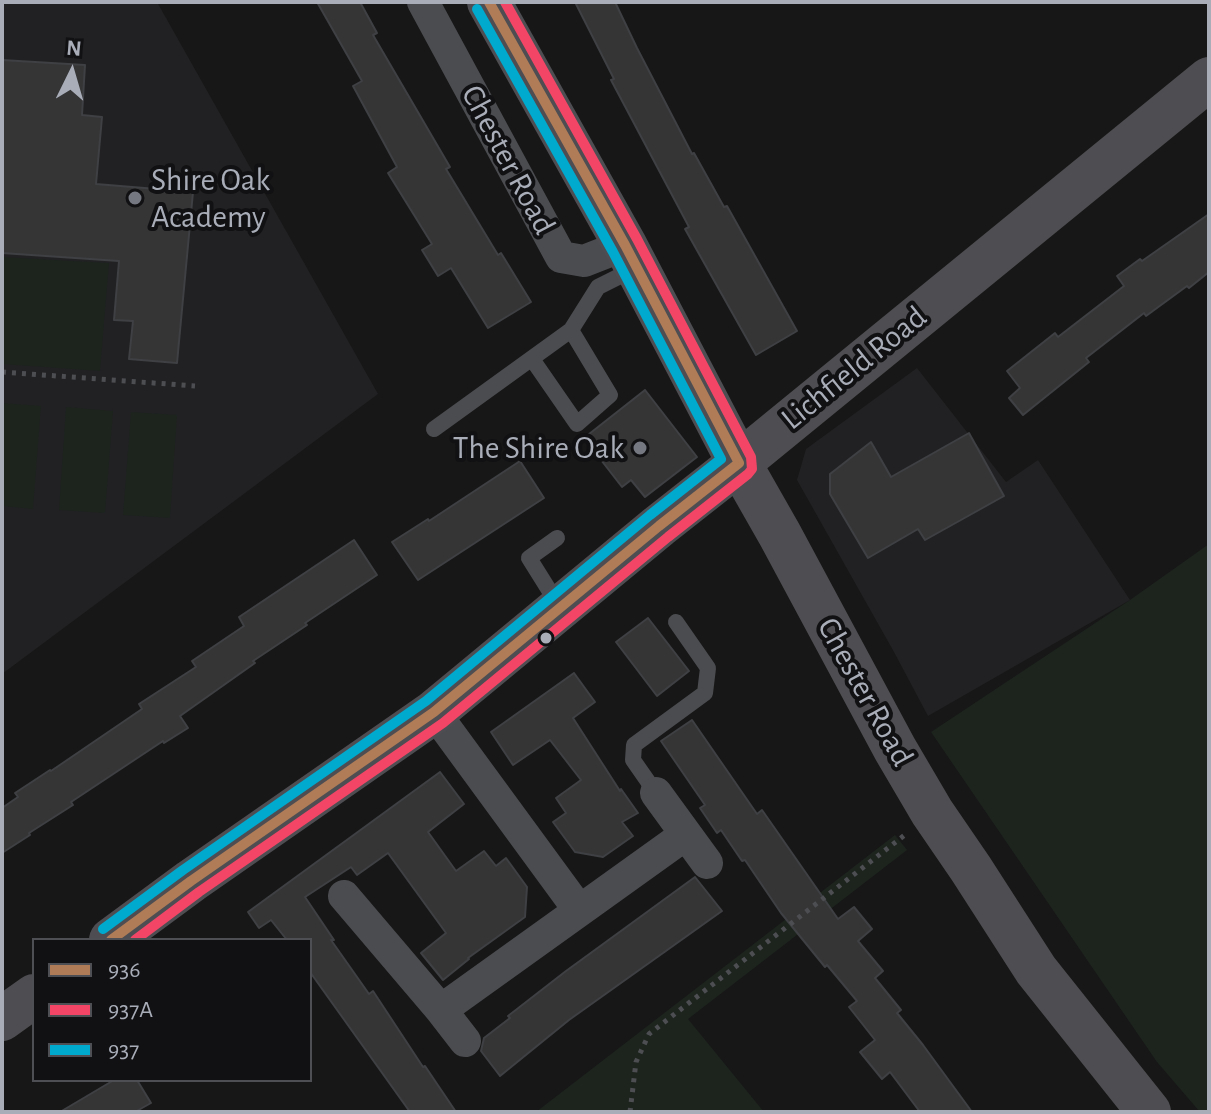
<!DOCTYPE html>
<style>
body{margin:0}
#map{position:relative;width:1211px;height:1114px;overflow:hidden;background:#171717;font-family:"Alegreya Sans",sans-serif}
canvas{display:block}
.frame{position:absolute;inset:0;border:4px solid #a8adb8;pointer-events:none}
.legend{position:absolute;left:32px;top:938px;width:280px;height:144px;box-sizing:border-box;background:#111113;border:2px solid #4d4f55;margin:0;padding:10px 14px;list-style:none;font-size:24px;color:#a8adb8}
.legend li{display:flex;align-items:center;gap:16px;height:40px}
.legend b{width:40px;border:2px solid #4d4f55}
.north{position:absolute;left:32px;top:32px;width:80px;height:80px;-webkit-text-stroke:6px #111113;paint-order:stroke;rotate:5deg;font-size:22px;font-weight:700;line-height:32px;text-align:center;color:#a8adb8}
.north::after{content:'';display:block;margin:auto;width:28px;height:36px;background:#a8adb8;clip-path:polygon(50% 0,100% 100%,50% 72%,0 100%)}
</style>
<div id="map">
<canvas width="1211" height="1114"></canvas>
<div class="frame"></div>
<ul class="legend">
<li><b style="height:10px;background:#b07c57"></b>936</li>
<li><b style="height:10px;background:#f34667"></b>937A</li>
<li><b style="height:10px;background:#00a9ce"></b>937</li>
</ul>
<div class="north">N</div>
</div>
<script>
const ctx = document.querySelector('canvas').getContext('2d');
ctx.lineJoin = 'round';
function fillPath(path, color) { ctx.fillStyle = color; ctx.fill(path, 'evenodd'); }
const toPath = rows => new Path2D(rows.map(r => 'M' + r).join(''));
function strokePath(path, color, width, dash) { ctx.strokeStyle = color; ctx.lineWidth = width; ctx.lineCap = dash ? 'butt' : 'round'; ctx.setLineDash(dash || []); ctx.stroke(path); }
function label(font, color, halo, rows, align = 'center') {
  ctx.font = font + ' "Alegreya Sans",sans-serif'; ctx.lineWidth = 8; ctx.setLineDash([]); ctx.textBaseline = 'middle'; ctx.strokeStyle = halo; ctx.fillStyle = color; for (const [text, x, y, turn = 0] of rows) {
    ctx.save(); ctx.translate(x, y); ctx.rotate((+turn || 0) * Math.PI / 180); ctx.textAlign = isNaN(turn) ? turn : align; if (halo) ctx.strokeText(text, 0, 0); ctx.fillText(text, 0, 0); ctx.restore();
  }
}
const built = toPath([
 [2,2,157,2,378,394,2,674],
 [917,368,1006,482,1038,460,1130,600,928,716,894,652,797,480,806,449]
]);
const green = toPath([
 [2,257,109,263,100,371,2,364],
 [2,403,41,406,33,509,2,506],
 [66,407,113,411,105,513,59,510],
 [131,412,177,415,170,518,123,515],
 [1209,544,1209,1112,1200,1112,1157,1062,931,732,1130,600],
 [895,835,907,850,688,1019,764,1112,536,1112]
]);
const building = toPath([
 [317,2,360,2,377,33,373,35,450,167,446,169,498,255,501,253,531,302,488,328,451,268,438,276,422,250,432,244,388,173,397,167,353,86,362,81,317,2],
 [575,2,615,2,637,48,692,154,694,153,724,207,727,206,797,331,756,355,685,229,689,227,611,80,614,79,575,2],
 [2,60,85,65,82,115,102,117,96,184,193,192,177,363,129,359,133,321,114,320,119,261,2,253,2,60],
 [1209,214,1209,272,1189,288,1187,286,1146,316,1144,313,1086,358,1089,362,1023,415,1009,398,1020,388,1007,371,1055,333,1058,337,1124,286,1117,276,1140,259,1142,261,1209,214],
 [645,390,697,457,645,497,631,480,622,487,584,438,645,390],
 [969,433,1004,496,925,540,918,529,868,558,830,494,830,474,871,442,891,477,969,433],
 [520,461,544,498,418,580,392,542,428,519,429,521,520,461],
 [354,540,377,575,305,623,307,625,253,661,255,663,180,716,188,728,164,743,163,741,71,802,73,805,29,833,30,835,2,853,2,808,18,797,15,793,50,770,51,771,142,709,139,704,196,667,192,661,244,626,239,617,354,540],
 [648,618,689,671,657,696,616,642,648,618],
 [574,673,595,702,573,718,620,791,621,789,638,813,622,822,633,836,603,857,575,852,553,822,566,813,556,798,581,780,550,740,513,765,491,732,574,673],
 [692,720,757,814,762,810,838,919,854,907,872,929,858,941,883,971,875,978,901,1010,897,1013,923,1045,972,1112,920,1112,890,1072,882,1079,860,1052,875,1040,849,1007,857,1001,827,965,825,967,781,913,745,860,742,861,721,830,717,833,700,808,705,805,661,741,692,720],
 [440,772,464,804,428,832,456,871,484,851,496,866,506,858,527,887,525,917,468,958,469,959,443,980,421,953,446,933,388,853,357,875,351,867,305,897,334,940,331,940,369,994,373,991,423,1067,425,1066,456,1112,410,1112,310,972,310,940,287,940,271,920,259,928,248,912,440,772],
 [695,877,722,911,569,1020,500,1076,481,1051,484,1038,510,1018,508,1016,566,971,695,877],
 [114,1080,137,1080,151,1103,135,1112,60,1112,114,1080]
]);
const path = toPath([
 [2,372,195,386],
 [630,1112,636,1062,649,1034,906,834]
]);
const service = toPath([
 [532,359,577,424,610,395,571,330],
 [434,429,571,330,598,287,636,268],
 [557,538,529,558,559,606],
 [656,793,633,760,634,745,705,693,708,668,676,622]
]);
const minor = toPath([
 [423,2,561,257,584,261,625,245],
 [434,712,579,910],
 [656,793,707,863],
 [344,896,441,1010,465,1041],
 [441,1010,685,835]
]);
const trunk = toPath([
 [489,2,625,245,739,463,780,535,895,749,932,812,971,869,1036,970,1149,1112],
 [111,940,191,881,434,712,659,526,739,463,1209,79],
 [2,1019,34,996]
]);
const bus1 = toPath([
 [111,940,191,881,434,712,659,526,739,463,625,245,489,2]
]);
const bus2 = toPath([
 [135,940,199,892,443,723,668,537,748,474,752,469,751,457,637,239,505,2]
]);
const bus3 = toPath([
 [103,929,183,870,426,701,650,515,721,459,613,252,477,9]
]);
const markers = [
 [135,198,8,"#757880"],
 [640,448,8,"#757880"],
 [546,638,7,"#a8adb8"]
];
const streetNames = [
 ["Chester Road",508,160,62],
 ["Lichfield Road",854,368,-39],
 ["Chester Road",865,692,61]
];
const poiNames = [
 ["Shire Oak",151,180],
 ["Academy",151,217],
 ["The Shire Oak",624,448,"right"]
];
fillPath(built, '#212123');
fillPath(green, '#1d241e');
fillPath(building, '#353536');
strokePath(building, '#3f4043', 2);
strokePath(path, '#4d4e52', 5, [4, 6]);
strokePath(service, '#4b4c50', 16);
strokePath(minor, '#4b4c50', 32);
strokePath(trunk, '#4e4e52', 44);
strokePath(bus1, '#b07c57', 10);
strokePath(bus2, '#f34667', 10);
strokePath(bus3, '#00a9ce', 10);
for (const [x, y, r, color] of markers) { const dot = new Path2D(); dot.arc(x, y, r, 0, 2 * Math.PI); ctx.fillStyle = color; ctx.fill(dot); strokePath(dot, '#111113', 3); }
label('32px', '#a8adb8', '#111113', streetNames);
label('32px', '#a8adb8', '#111113', poiNames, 'left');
</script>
